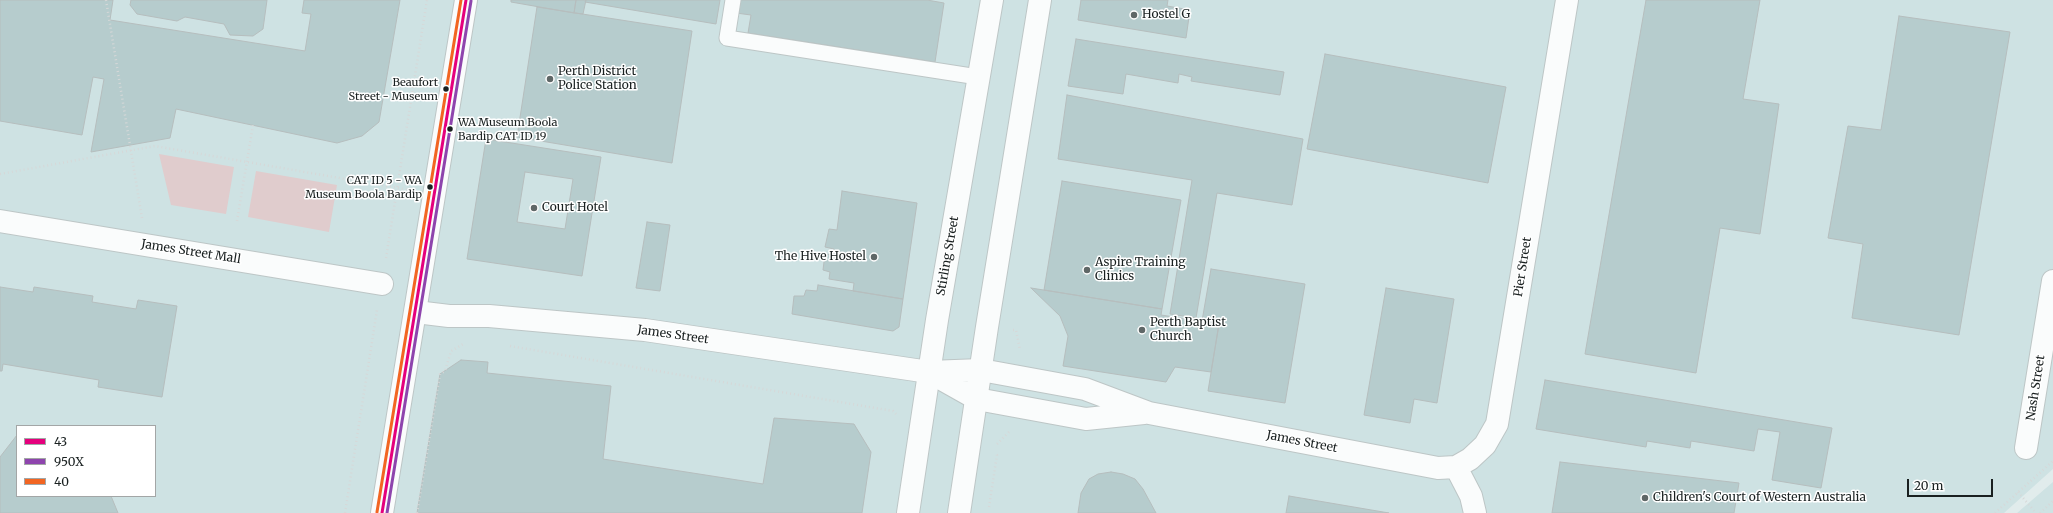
<!DOCTYPE html>
<style>
body{margin:0}
#map{position:relative;width:2053px;height:513px;overflow:hidden;background:#e1ecec;font-family:Merriweather,serif}
canvas{display:block}
.legend{position:absolute;left:16px;top:425px;width:140px;height:72px;box-sizing:border-box;background:#fff;border:1px solid #a3a6a6;margin:0;padding:5px 7px;list-style:none;font-size:12px;color:#192020}
.legend li{display:flex;align-items:center;gap:8px;height:20px}
.legend b{width:20px;border:1px solid #a3a6a6}
.scale{position:absolute;left:1907px;top:479px;width:86px;height:18px;box-sizing:border-box;border:2px solid #192020;border-top:0;padding-left:5px;font-size:12px;line-height:14px;white-space:nowrap;color:#192020;-webkit-text-stroke:3px #fff;paint-order:stroke}
</style>
<div id="map">
<canvas width="2053" height="513"></canvas>
<ul class="legend">
<li><b style="height:5px;background:#e5007d"></b>43</li>
<li><b style="height:5px;background:#8e44ad"></b>950X</li>
<li><b style="height:5px;background:#f26522"></b>40</li>
</ul>
<div class="scale">20 m</div>
</div>
<script>
const ctx = document.querySelector('canvas').getContext('2d');
ctx.lineJoin = 'round';
function fillPath(path, color) { ctx.fillStyle = color; ctx.fill(path, 'evenodd'); }
const toPath = rows => new Path2D(rows.map(r => 'M' + r).join(''));
function strokePath(path, color, width, dash) { ctx.strokeStyle = color; ctx.lineWidth = width; ctx.lineCap = dash ? 'butt' : 'round'; ctx.setLineDash(dash || []); ctx.stroke(path); }
function label(font, color, halo, rows, align = 'center') {
  ctx.font = font + ' Merriweather,serif'; ctx.lineWidth = 3; ctx.setLineDash([]); ctx.textBaseline = 'middle'; ctx.strokeStyle = halo; ctx.fillStyle = color; for (const [text, x, y, turn = 0] of rows) {
    ctx.save(); ctx.translate(x, y); ctx.rotate((+turn || 0) * Math.PI / 180); ctx.textAlign = isNaN(turn) ? turn : align; if (halo) ctx.strokeText(text, 0, 0); ctx.fillText(text, 0, 0); ctx.restore();
  }
}
const built = toPath([
 [0,0,2053,0,2053,469,2004,513,0,513],
 [17,426,155,426,155,496,17,496],
 [2053,482,2053,513,2017,513]
]);
const green = toPath([
 [159,154,234,167,226,214,171,205],
 [256,171,337,185,329,232,248,217]
]);
const building = toPath([
 [0,0,113,0,110,20,305,51,311,14,302,13,304,0,400,0,379,122,362,136,337,143,176,109,170,138,91,152,104,79,93,77,82,135,0,121,0,0],
 [131,0,267,0,263,29,253,36,230,35,224,24,185,17,177,21,137,14,130,5,131,0],
 [511,0,576,0,574,13,511,2,511,0],
 [576,0,586,0,583,14,574,13,576,0],
 [586,0,720,0,716,24,585,2,586,0],
 [738,0,927,0,944,3,935,62,748,33,751,15,736,13,738,0],
 [1081,0,1168,0,1167,6,1190,10,1186,38,1078,20,1081,0],
 [1646,0,1760,0,1743,99,1779,104,1760,234,1720,228,1696,373,1585,354,1646,0],
 [537,7,692,31,672,163,517,137,537,7],
 [1899,16,2010,32,1959,335,1852,318,1863,244,1828,238,1848,126,1881,130,1899,16],
 [1076,39,1284,72,1280,95,1191,81,1192,77,1179,74,1178,83,1126,74,1123,94,1068,86,1076,39],
 [1325,54,1506,87,1488,183,1307,149,1325,54],
 [1067,95,1303,139,1292,205,1217,193,1196,318,1170,314,1192,180,1058,159,1067,95],
 [486,139,601,157,582,276,467,259,486,139],
 [525,172,573,179,565,229,517,222,525,172],
 [1062,181,1181,200,1162,309,1044,290,1062,181],
 [842,191,917,203,903,299,853,291,854,283,829,279,830,272,823,270,825,254,833,255,834,249,825,247,829,229,837,230,842,191],
 [647,222,670,225,660,291,636,288,647,222],
 [1211,269,1305,284,1285,403,1208,391,1219,324,1202,321,1211,269],
 [818,285,903,299,899,327,893,331,792,314,794,296,804,296,806,290,817,291,818,285],
 [0,287,33,292,34,287,93,296,92,302,136,309,138,300,177,306,162,397,98,387,99,380,3,364,2,371,0,371,0,287],
 [1031,288,1162,309,1161,315,1219,324,1211,372,1175,367,1166,382,1063,366,1068,336,1060,316,1031,288],
 [1386,288,1454,299,1437,403,1414,399,1410,423,1364,415,1386,288],
 [461,360,488,362,487,373,611,386,603,459,763,484,774,418,854,424,871,452,862,513,417,513,440,374,461,360],
 [1545,380,1832,428,1821,488,1772,480,1780,432,1758,429,1754,451,1691,441,1690,448,1647,441,1646,447,1536,429,1545,380],
 [17,435,17,496,111,496,118,513,0,513,0,457,17,435],
 [1560,462,1739,483,1734,513,1552,513,1560,462],
 [1111,472,1123,474,1135,479,1143,489,1156,513,1078,513,1081,493,1089,479,1098,474,1111,472],
 [1289,496,1389,513,1286,513,1289,496]
]);
const path = toPath([
 [106,0,142,218],
 [0,174,155,146,409,190],
 [237,221,253,125],
 [386,258,427,0],
 [1013,330,1016,330,1020,350],
 [510,346,893,411,896,414],
 [997,444,1009,432],
 [2018,492,2036,513],
 [989,507,997,455,995,453],
 [345,513,377,310],
 [417,513,440,374,445,371,451,351,465,343],
 [1995,513,2053,461],
 [2040,513,2053,501]
]);
const service = toPath([
 [733,0,727,38,978,77]
]);
const pedestrian = toPath([
 [0,221,382,284]
]);
const minor = toPath([
 [416,312,449,316,489,316,645,330,929,372,981,370,1085,389,1149,413,1438,468,1456,467,1470,459,1485,445,1497,424,1567,0],
 [929,372,977,399,1015,406,1086,419,1144,413],
 [2026,448,2053,281],
 [1456,467,1471,496,1475,513]
]);
const tertiary = toPath([
 [908,513,937,320,992,0],
 [959,513,987,327,1040,0]
]);
const primary = toPath([
 [382,513,466,0]
]);
const bus1 = toPath([
 [382,513,466,0]
]);
const bus2 = toPath([
 [387,513,471,1]
]);
const bus3 = toPath([
 [377,512,461,0]
]);
const markers = [
 [1134,15,4,"#5f6767"],
 [550,79,4,"#5f6767"],
 [446,89,3.5,"#192020"],
 [450,129,3.5,"#192020"],
 [430,187,3.5,"#192020"],
 [534,208,4,"#5f6767"],
 [874,257,4,"#5f6767"],
 [1087,270,4,"#5f6767"],
 [1142,330,4,"#5f6767"],
 [1645,498,4,"#5f6767"]
];
const busNames = [
 ["Beaufort",438,83],
 ["Street - Museum",438,97],
 ["WA Museum Boola",458,123,"left"],
 ["Bardip CAT ID 19",458,137,"left"],
 ["CAT ID 5 - WA",422,181],
 ["Museum Boola Bardip",422,195]
];
const poiNames = [
 ["Hostel G",1142,15],
 ["Perth District",558,72],
 ["Police Station",558,86],
 ["Court Hotel",542,208],
 ["The Hive Hostel",866,257,"right"],
 ["Aspire Training",1095,263],
 ["Clinics",1095,277],
 ["Perth Baptist",1150,323],
 ["Church",1150,337],
 ["Children's Court of Western Australia",1653,498]
];
const streetNames = [
 ["James Street Mall",191,252,9],
 ["Stirling Street",948,256,-80],
 ["Pier Street",1523,267,-81],
 ["James Street",673,335,8],
 ["Nash Street",2036,388,-81],
 ["James Street",1302,442,11]
];
fillPath(built, '#cee2e3');
fillPath(green, '#e0cccd');
fillPath(building, '#b6cccd');
strokePath(building, '#b6bebe', 1);
strokePath(service, '#bdc6c6', 17);
strokePath(pedestrian, '#bdc6c6', 24);
strokePath(minor, '#bdc6c6', 24);
strokePath(tertiary, '#bdc6c6', 24);
strokePath(primary, '#bdc6c6', 24);
strokePath(path, '#d6d8d8', 2.5, [1, 3]);
strokePath(service, '#fafcfc', 15);
strokePath(pedestrian, '#fafcfc', 22);
strokePath(minor, '#fafcfc', 22);
strokePath(tertiary, '#fafcfc', 22);
strokePath(primary, '#fafcfc', 22);
strokePath(bus1, '#e5007d', 3);
strokePath(bus2, '#8e44ad', 3);
strokePath(bus3, '#f26522', 3);
for (const [x, y, r, color] of markers) { const dot = new Path2D(); dot.arc(x, y, r, 0, 2 * Math.PI); ctx.fillStyle = color; ctx.fill(dot); strokePath(dot, '#fff', 1.5); }
label('11px', '#192020', '#fff', busNames, 'right');
label('12px', '#192020', '#fff', poiNames, 'left');
label('12px', '#192020', '#fff', streetNames);
</script>
